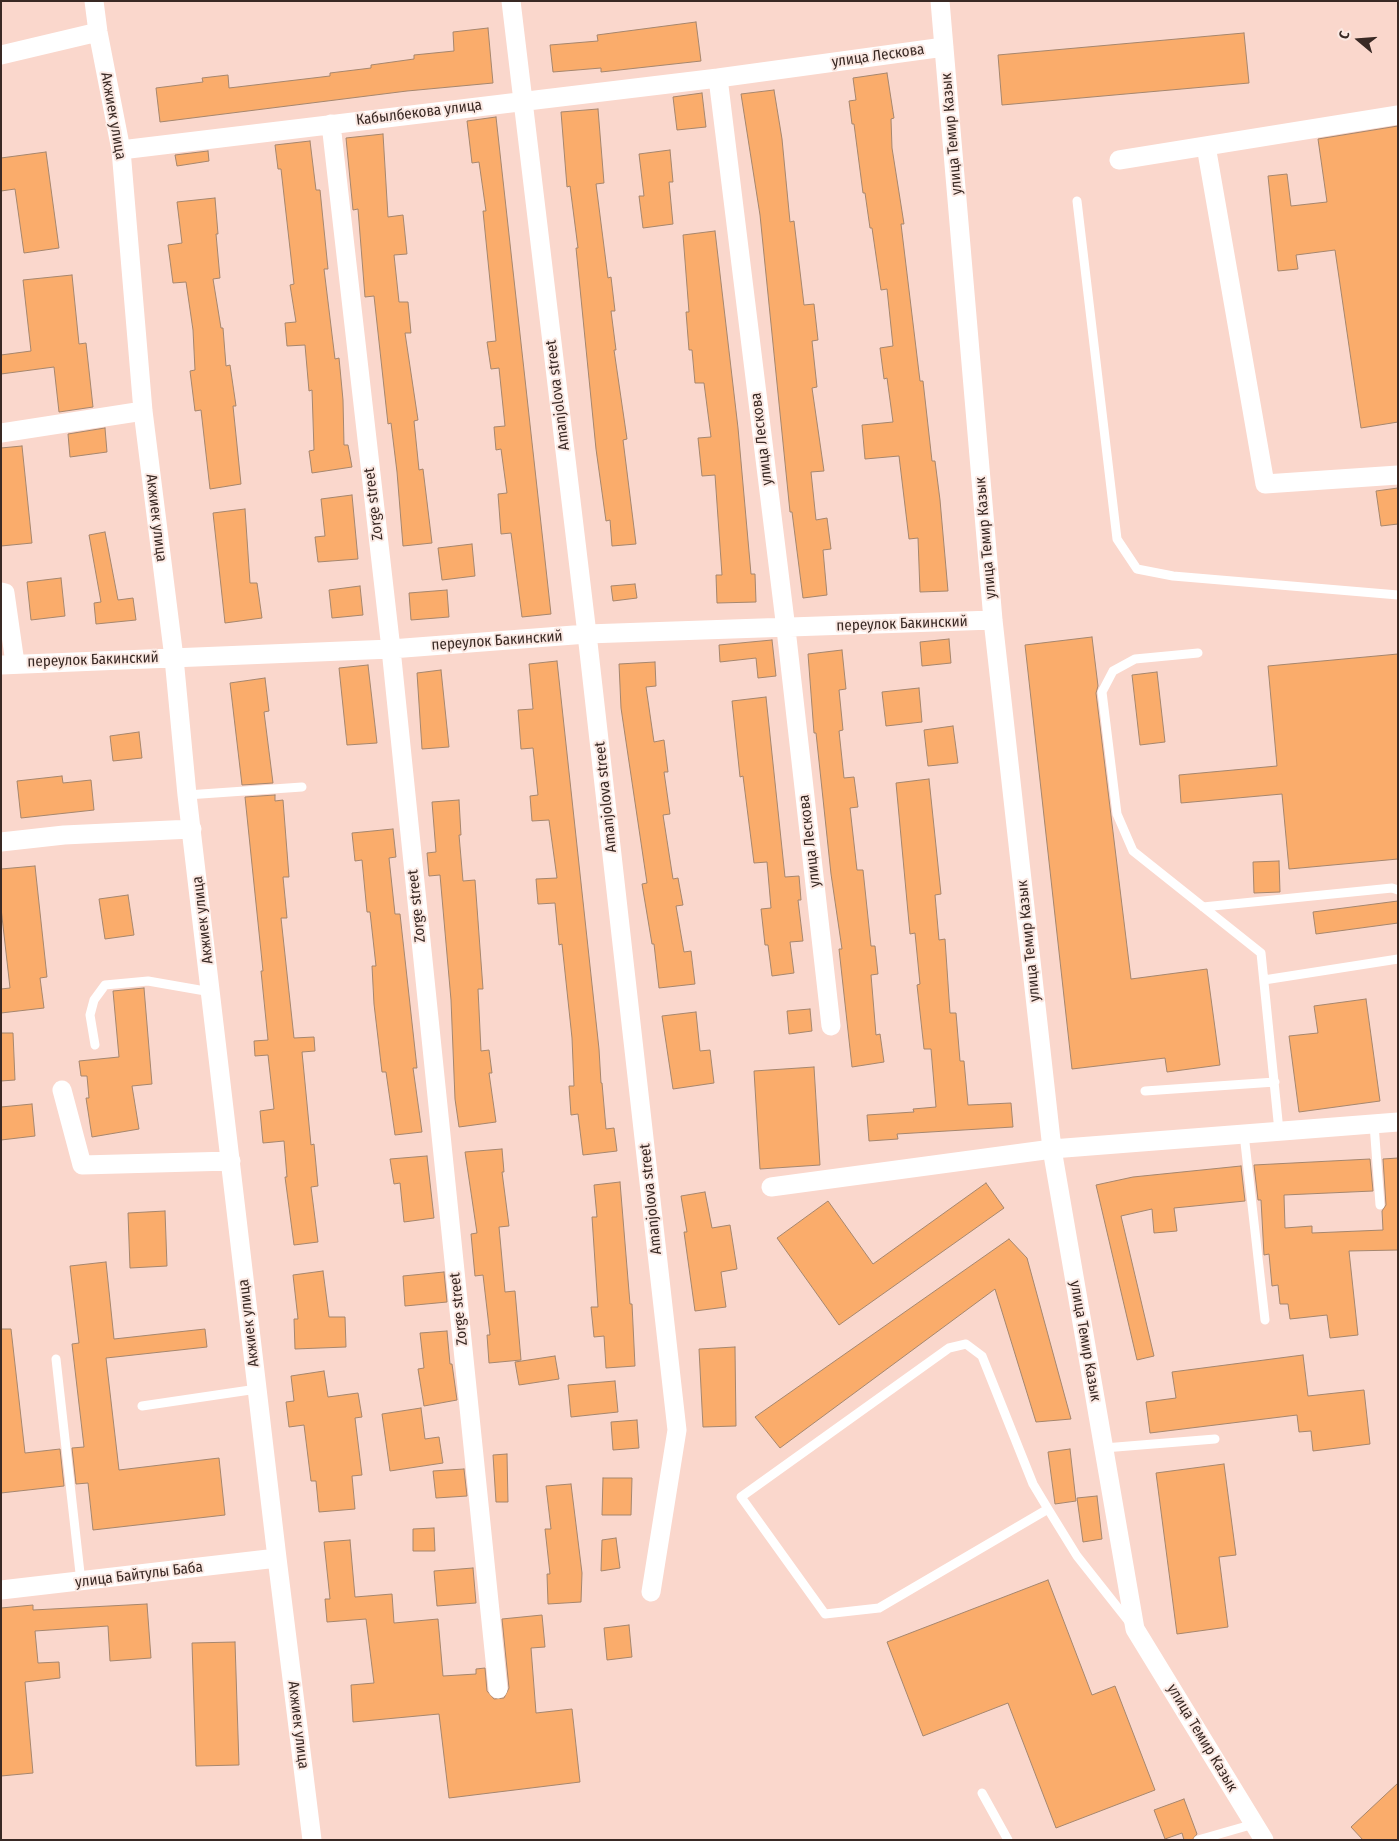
<!DOCTYPE html>
<meta charset="utf-8">
<style>
body{margin:0}
#map{position:relative;width:1399px;height:1841px;overflow:hidden;background:#fad7cc;font-family:"Fira Sans Condensed",sans-serif}
canvas{display:block}
.frame{position:absolute;inset:0;border:2px solid #392924;pointer-events:none}
.north{position:absolute;left:1334px;top:15px;width:50px;height:50px;-webkit-text-stroke:4px #fbe9e3;paint-order:stroke;rotate:288deg;font-size:14px;font-weight:700;line-height:20px;text-align:center;color:#392924}
.north::after{content:'';display:block;margin:auto;width:18px;height:22px;background:#392924;clip-path:polygon(50% 0,100% 100%,50% 72%,0 100%)}
</style>
<div id="map">
<canvas width="1399" height="1841"></canvas>
<div class="frame"></div>
<div class="north">С</div>
</div>
<script>
const ctx = document.querySelector('canvas').getContext('2d');
ctx.lineJoin = 'round';
function fillPath(path, color) { ctx.fillStyle = color; ctx.fill(path, 'evenodd'); }
const toPath = rows => new Path2D(rows.map(r => 'M' + r).join(''));
function strokePath(path, color, width, dash) { ctx.strokeStyle = color; ctx.lineWidth = width; ctx.lineCap = dash ? 'butt' : 'round'; ctx.setLineDash(dash || []); ctx.stroke(path); }
function label(font, color, halo, rows, align = 'center') {
  ctx.font = font + ' "Fira Sans Condensed",sans-serif'; ctx.lineWidth = 4; ctx.setLineDash([]); ctx.textBaseline = 'middle'; ctx.strokeStyle = halo; ctx.fillStyle = color; for (const [text, x, y, turn = 0] of rows) {
    ctx.save(); ctx.translate(x, y); ctx.rotate((+turn || 0) * Math.PI / 180); ctx.textAlign = isNaN(turn) ? turn : align; if (halo) ctx.strokeText(text, 0, 0); ctx.fillText(text, 0, 0); ctx.restore();
  }
}
const building = toPath([
 [696,22,701,61,601,72,601,68,553,72,550,45,598,41,597,35,696,22],
 [488,28,493,83,407,91,160,122,156,88,203,82,202,78,228,75,229,88,330,76,330,73,371,68,371,65,414,59,414,55,454,51,453,32,488,28],
 [1244,33,1249,83,1002,105,998,55,1244,33],
 [887,73,894,118,891,119,892,148,904,224,901,224,920,381,923,381,932,461,935,461,940,500,948,591,920,592,918,538,909,539,899,456,865,459,862,425,893,422,887,378,884,379,880,348,893,346,887,289,881,290,872,228,870,228,865,193,863,193,854,124,852,124,849,101,856,100,853,78,887,73],
 [774,90,782,139,790,222,794,221,804,305,814,304,818,340,812,341,817,387,812,388,824,471,811,472,816,520,827,518,831,549,823,550,827,595,803,598,792,512,790,512,760,215,741,94,774,90],
 [702,93,706,127,677,130,673,97,702,93],
 [598,109,604,183,596,184,608,278,611,277,615,311,611,311,616,350,614,350,627,439,623,440,636,544,612,546,610,520,606,521,596,449,576,248,578,248,570,186,567,187,561,112,598,109],
 [496,117,551,614,522,617,511,533,501,534,498,494,507,493,501,449,496,450,494,427,505,426,499,368,491,369,487,342,496,341,483,211,486,211,479,162,472,163,467,121,496,117],
 [1398,126,1398,422,1361,428,1335,250,1296,255,1298,269,1278,271,1268,176,1287,174,1291,206,1327,202,1318,139,1398,126],
 [383,134,388,217,403,215,407,254,394,255,399,302,408,302,411,333,405,333,418,420,414,421,419,470,423,469,432,543,403,546,397,472,391,423,388,424,374,296,365,297,358,209,353,210,346,138,383,134],
 [310,141,316,190,320,190,328,269,324,269,335,359,339,358,343,400,344,445,348,445,352,467,312,473,309,451,314,450,312,390,309,391,305,345,287,346,285,323,296,322,290,285,294,284,281,169,278,169,275,145,310,141],
 [670,150,673,182,669,182,673,224,643,228,639,196,644,196,639,154,670,150],
 [208,151,209,161,177,166,175,155,208,151],
 [46,152,59,248,24,253,15,189,1,191,1,158,46,152],
 [215,198,218,234,216,234,220,278,213,279,221,328,223,328,226,366,230,365,236,406,233,406,241,484,210,489,201,410,195,411,190,371,195,370,193,330,186,282,173,283,168,245,182,243,177,202,215,198],
 [715,231,738,428,751,574,755,574,756,602,717,603,716,575,722,575,715,475,702,476,698,438,711,437,704,383,695,383,692,350,689,350,686,312,689,312,683,235,715,231],
 [72,275,79,344,86,343,93,407,59,412,54,367,1,374,1,355,31,351,23,280,72,275],
 [105,428,107,452,70,457,68,434,105,428],
 [22,446,32,543,1,546,1,448,22,446],
 [1398,488,1398,524,1381,526,1376,491,1398,488],
 [352,495,358,559,318,562,315,537,325,536,321,499,352,495],
 [245,509,250,583,257,583,262,618,225,623,213,513,245,509],
 [105,532,118,600,133,598,136,620,96,624,94,603,101,602,89,535,105,532],
 [472,544,475,576,442,580,438,548,472,544],
 [61,578,65,616,31,620,27,582,61,578],
 [635,584,637,598,613,601,611,586,635,584],
 [360,586,363,615,332,618,329,590,360,586],
 [447,590,449,617,411,620,409,593,447,590],
 [1092,637,1098,686,1096,693,1131,979,1207,969,1220,1065,1167,1072,1165,1058,1072,1069,1025,645,1092,637],
 [949,639,951,663,922,666,920,642,949,639],
 [772,640,776,676,758,678,756,658,720,662,719,645,772,640],
 [842,650,846,689,839,690,843,730,839,731,844,778,854,777,858,807,850,808,857,870,863,870,871,946,875,946,878,974,871,975,876,1035,880,1034,884,1062,852,1067,839,949,842,949,831,874,816,733,814,733,808,654,842,650],
 [1398,654,1398,859,1289,869,1282,794,1181,803,1179,775,1277,766,1268,666,1398,654],
 [557,661,599,1049,601,1083,602,1083,606,1129,614,1128,617,1151,583,1155,578,1114,571,1115,569,1086,574,1086,572,1038,562,944,559,945,555,903,538,904,536,879,557,878,549,820,532,821,530,796,538,795,533,748,521,749,518,710,533,709,529,664,557,661],
 [655,662,656,686,646,687,654,742,664,740,668,772,664,772,670,814,663,815,673,879,678,878,683,905,676,906,684,952,691,951,695,984,659,988,654,944,652,944,642,884,647,883,621,708,619,664,655,662],
 [368,665,377,743,347,745,339,668,368,665],
 [441,670,449,747,422,749,417,673,441,670],
 [1157,672,1165,742,1140,745,1132,675,1157,672],
 [265,678,269,711,264,712,273,783,242,785,230,683,265,678],
 [919,688,922,722,886,726,882,692,919,688],
 [766,697,785,877,799,876,801,900,798,900,803,941,790,942,794,973,772,976,768,945,765,945,761,909,771,908,767,862,754,863,743,776,740,777,732,701,766,697],
 [953,726,958,763,928,766,924,730,953,726],
 [139,732,142,758,113,761,110,736,139,732],
 [62,776,63,783,91,780,94,810,21,818,17,781,62,776],
 [929,779,941,894,935,895,939,940,945,939,950,1013,956,1013,960,1061,964,1061,968,1105,1011,1103,1013,1127,897,1134,898,1139,869,1141,867,1115,914,1112,913,1109,936,1107,931,1049,924,1049,917,985,920,984,915,933,910,934,896,783,929,779],
 [275,795,275,801,283,800,285,826,289,877,283,877,287,918,281,918,294,1038,314,1037,315,1051,302,1052,311,1145,314,1144,318,1186,311,1187,318,1242,294,1245,285,1177,287,1177,284,1141,263,1143,260,1111,274,1109,268,1055,255,1056,254,1041,268,1040,261,971,263,971,245,797,275,795],
 [459,800,461,835,459,835,463,881,475,880,483,989,478,989,481,1051,489,1050,492,1073,489,1073,496,1122,459,1127,455,1099,451,1000,440,875,429,876,427,853,436,852,432,802,459,800],
 [393,829,396,857,389,858,395,914,400,914,417,1068,413,1068,422,1132,395,1135,386,1072,382,1072,374,1004,372,966,376,966,370,912,367,912,362,860,355,861,352,833,393,829],
 [1279,861,1280,892,1254,893,1253,862,1279,861],
 [35,866,47,977,40,978,44,1008,1,1013,1,989,10,988,1,908,1,869,35,866],
 [128,895,134,935,105,939,99,899,128,895],
 [1398,901,1398,923,1316,934,1313,912,1398,901],
 [144,988,152,1084,132,1086,139,1129,92,1137,86,1098,89,1098,87,1076,81,1076,79,1061,119,1057,113,991,144,988],
 [1366,999,1380,1101,1299,1112,1289,1036,1318,1033,1314,1006,1366,999],
 [810,1009,812,1031,789,1034,787,1011,810,1009],
 [696,1012,700,1051,710,1050,714,1083,673,1089,662,1016,696,1012],
 [1,1033,13,1033,15,1080,1,1081,1,1033],
 [814,1067,820,1165,760,1169,754,1071,814,1067],
 [32,1104,35,1136,1,1140,1,1107,32,1104],
 [502,1149,504,1172,502,1172,509,1226,499,1227,505,1292,515,1291,521,1360,489,1363,487,1335,490,1335,483,1275,475,1276,471,1234,477,1233,465,1152,502,1149],
 [427,1156,434,1218,404,1222,400,1183,394,1184,390,1159,427,1156],
 [1398,1158,1398,1250,1349,1251,1358,1335,1330,1338,1327,1315,1290,1319,1288,1304,1280,1304,1278,1285,1272,1286,1269,1254,1264,1255,1261,1200,1258,1200,1254,1165,1370,1159,1373,1191,1284,1195,1285,1228,1312,1226,1312,1233,1383,1230,1382,1211,1386,1205,1383,1159,1398,1158],
 [1241,1166,1245,1201,1174,1208,1177,1231,1154,1233,1152,1209,1121,1216,1154,1356,1137,1360,1096,1185,1133,1177,1241,1166],
 [620,1182,630,1304,632,1304,635,1366,606,1368,604,1336,594,1337,591,1307,598,1307,592,1217,597,1217,594,1185,620,1182],
 [986,1183,1004,1208,839,1325,777,1238,828,1201,873,1264,986,1183],
 [705,1192,712,1228,730,1225,737,1269,721,1272,726,1307,695,1311,684,1232,687,1232,681,1196,705,1192],
 [165,1211,167,1266,130,1268,128,1213,165,1211],
 [1009,1239,1027,1258,1071,1419,1036,1422,995,1289,780,1448,755,1417,1009,1239],
 [106,1262,114,1339,205,1329,207,1347,106,1358,119,1470,219,1458,225,1515,93,1530,88,1483,76,1484,72,1448,84,1447,72,1344,79,1343,70,1266,106,1262],
 [323,1271,329,1317,345,1317,346,1347,295,1349,294,1319,298,1319,293,1275,323,1271],
 [444,1272,447,1302,405,1306,403,1276,444,1272],
 [1,1329,11,1329,25,1453,60,1449,64,1486,1,1493,1,1329],
 [447,1331,450,1364,452,1364,457,1400,424,1406,418,1369,424,1368,420,1333,447,1331],
 [735,1347,736,1426,703,1427,699,1349,735,1347],
 [1303,1355,1308,1396,1364,1390,1370,1444,1313,1451,1311,1431,1299,1432,1297,1415,1150,1433,1146,1402,1176,1398,1172,1372,1303,1355],
 [555,1356,559,1379,519,1385,515,1362,555,1356],
 [324,1371,328,1397,358,1393,362,1417,355,1418,362,1475,352,1476,355,1509,319,1512,316,1481,311,1481,304,1425,289,1427,286,1402,294,1401,291,1376,324,1371],
 [615,1381,618,1412,571,1417,568,1385,615,1381],
 [421,1408,425,1439,439,1437,443,1463,390,1471,382,1414,421,1408],
 [637,1420,639,1448,613,1450,611,1422,637,1420],
 [1070,1449,1076,1501,1055,1504,1048,1452,1070,1449],
 [507,1454,508,1502,496,1502,493,1455,507,1454],
 [1224,1464,1236,1555,1219,1557,1228,1627,1177,1634,1156,1473,1224,1464],
 [464,1469,467,1496,436,1498,433,1471,464,1469],
 [603,1478,632,1478,631,1515,602,1515,603,1478],
 [571,1484,582,1573,581,1602,548,1604,547,1574,550,1574,545,1529,551,1529,546,1486,571,1484],
 [1097,1496,1102,1539,1083,1542,1077,1498,1097,1496],
 [434,1528,435,1551,413,1551,413,1529,434,1528],
 [616,1538,620,1568,601,1571,602,1540,616,1538],
 [350,1540,355,1597,392,1594,394,1623,438,1619,443,1676,476,1674,476,1669,485,1668,487,1691,494,1699,504,1698,509,1688,502,1619,542,1615,545,1647,531,1648,536,1713,572,1709,580,1782,449,1798,439,1714,353,1722,351,1685,374,1683,366,1619,327,1622,325,1599,330,1599,324,1542,350,1540],
 [473,1568,476,1603,437,1606,434,1571,473,1568],
 [1048,1580,1092,1695,1115,1686,1155,1790,1056,1828,1008,1703,923,1736,887,1642,1048,1580],
 [147,1604,151,1658,110,1661,108,1626,35,1631,38,1663,59,1662,60,1678,25,1682,33,1773,1,1776,1,1608,33,1605,33,1610,147,1604],
 [629,1625,632,1657,607,1660,604,1628,629,1625],
 [235,1642,239,1765,196,1766,192,1643,235,1642],
 [1398,1783,1398,1840,1363,1840,1351,1827,1398,1783],
 [1184,1799,1197,1834,1192,1840,1184,1840,1182,1833,1165,1839,1154,1810,1184,1799]
]);
const lane = toPath([
 [1077,201,1117,539,1137,569,1173,576,1398,595],
 [1198,653,1135,659,1113,671,1102,692,1117,814,1133,851,1261,953,1279,1131],
 [187,795,302,787],
 [1203,907,1392,888,1398,890],
 [1264,980,1398,959],
 [95,1045,90,1015,94,1000,105,985,148,981,211,992],
 [1145,1091,1275,1082],
 [1374,1124,1380,1205],
 [1244,1134,1265,1320],
 [56,1359,81,1582],
 [142,1406,257,1389],
 [1104,1448,1215,1439],
 [1048,1509,879,1608,825,1614,741,1497,949,1348,966,1344,982,1356,1033,1484,1048,1509,1077,1556,1130,1623],
 [982,1793,1008,1840],
 [1198,1840,1254,1824]
]);
const street = toPath([
 [94,1,98,32,121,150,143,411,174,658,187,795,277,1558,312,1840],
 [511,1,587,634,677,1430,651,1592],
 [940,1,993,620,1052,1149,1135,1629,1264,1840],
 [1,55,98,32],
 [331,124,391,649,498,1689],
 [1206,146,1265,484,1398,475],
 [121,150,718,78],
 [1119,160,1398,115],
 [1,433,143,411],
 [1,592,5,593,15,663],
 [1,665,391,649,587,634,993,620],
 [1,842,64,835,192,829],
 [831,1026,786,629,718,78,944,47],
 [62,1090,82,1165,231,1161],
 [771,1187,1052,1149,1398,1122],
 [1,1590,277,1558]
]);
const streetNames = [
 ["улица Лескова",878,56,-8],
 ["Кабылбекова улица",419,113,-7],
 ["Акжиек улица",113,116,80],
 ["улица Темир Казык",952,134,-95],
 ["Amanjolova street",558,395,-97],
 ["улица Лескова",762,439,-97],
 ["Zorge street",374,504,-97],
 ["Акжиек улица",156,518,83],
 ["улица Темир Казык",986,538,-95],
 ["переулок Бакинский",902,624,-2],
 ["переулок Бакинский",497,641,-4],
 ["переулок Бакинский",93,660,-2],
 ["Amanjolova street",606,797,-96],
 ["улица Лескова",810,841,-97],
 ["Zorge street",417,906,-96],
 ["Акжиек улица",203,920,-97],
 ["улица Темир Казык",1029,941,-96],
 ["Amanjolova street",651,1199,-96],
 ["Zorge street",459,1309,-96],
 ["Акжиек улица",249,1323,-97],
 ["улица Темир Казык",1085,1341,80],
 ["улица Байтулы Баба",139,1575,-7],
 ["Акжиек улица",298,1725,83],
 ["улица Темир Казык",1202,1738,59]
];
fillPath(building, '#faac6b');
strokePath(building, '#a6866d', 1);
strokePath(lane, '#fff', 9);
strokePath(street, '#fff', 19);
label('15px', '#392924', '#fbe9e3', streetNames);
</script>
